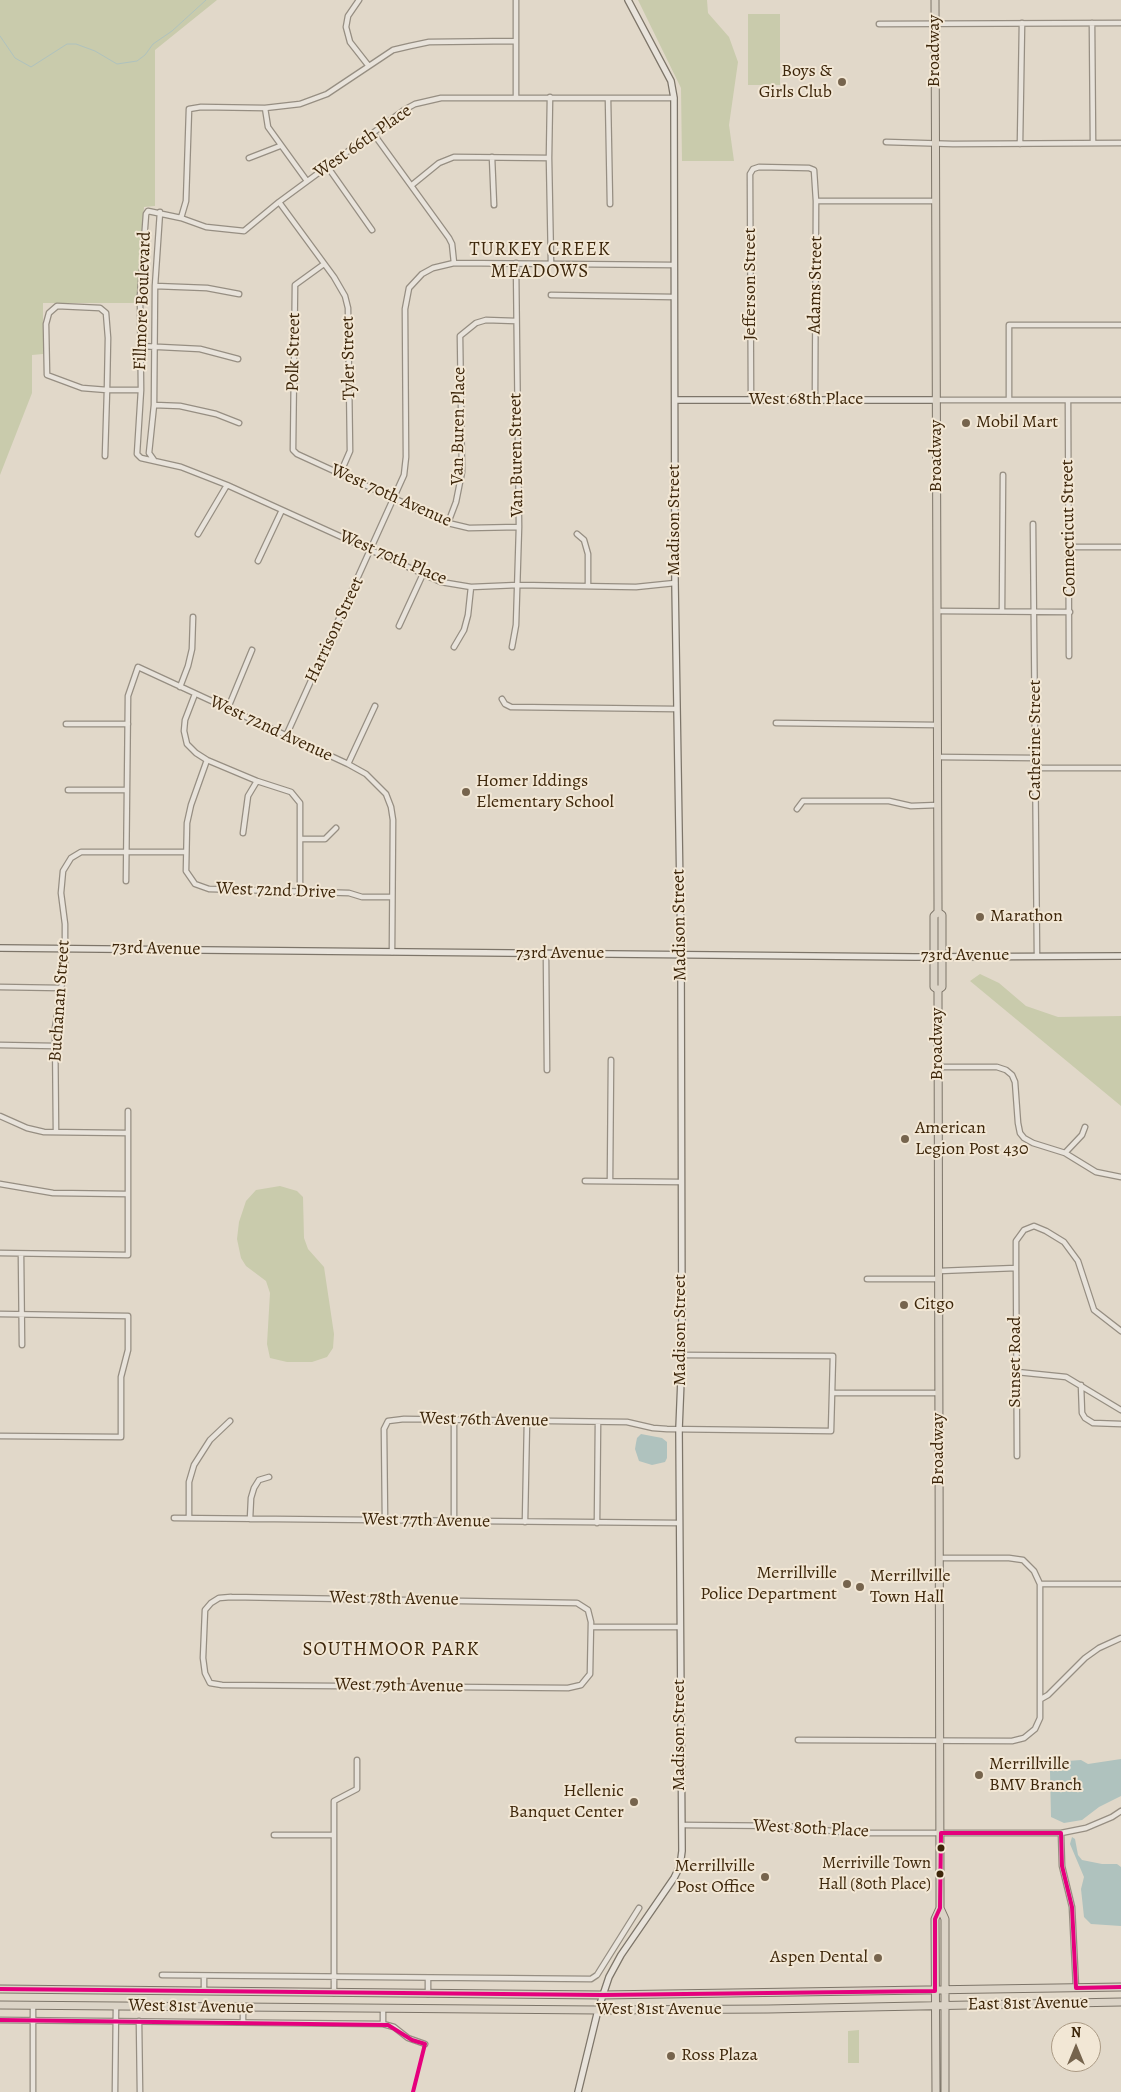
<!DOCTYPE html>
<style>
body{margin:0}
#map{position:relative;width:1121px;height:2092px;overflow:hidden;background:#e1d8c9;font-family:Alegreya,serif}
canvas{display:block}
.north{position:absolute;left:1051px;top:2022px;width:50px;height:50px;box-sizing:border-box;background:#f2e7d5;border:1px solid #aa9a84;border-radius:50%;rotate:0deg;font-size:14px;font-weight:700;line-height:20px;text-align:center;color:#3d260a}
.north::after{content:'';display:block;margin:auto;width:18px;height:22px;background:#76644d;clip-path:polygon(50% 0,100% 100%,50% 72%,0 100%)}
</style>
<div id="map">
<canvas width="1121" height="2092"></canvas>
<div class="north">N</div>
</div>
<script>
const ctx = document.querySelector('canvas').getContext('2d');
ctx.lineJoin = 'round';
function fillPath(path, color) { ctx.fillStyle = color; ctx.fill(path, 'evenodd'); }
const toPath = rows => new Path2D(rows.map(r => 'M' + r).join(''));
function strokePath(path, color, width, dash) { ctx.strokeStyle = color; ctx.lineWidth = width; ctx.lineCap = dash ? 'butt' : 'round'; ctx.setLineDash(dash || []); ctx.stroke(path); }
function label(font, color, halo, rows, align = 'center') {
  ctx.font = font + ' Alegreya,serif'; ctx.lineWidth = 4; ctx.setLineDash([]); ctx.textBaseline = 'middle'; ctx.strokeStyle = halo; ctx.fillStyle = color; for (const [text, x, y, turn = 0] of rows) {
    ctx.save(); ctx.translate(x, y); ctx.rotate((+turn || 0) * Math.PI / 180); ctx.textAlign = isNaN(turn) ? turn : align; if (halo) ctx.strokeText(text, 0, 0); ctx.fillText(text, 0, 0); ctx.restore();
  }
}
const green = toPath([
 [0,0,217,0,155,50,155,206,144,207,138,303,43,303,43,354,32,355,32,393,0,475],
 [638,0,707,0,708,13,729,37,738,62,729,125,734,161,682,161,681,88],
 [748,14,780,14,780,85,748,85],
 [980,974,999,983,1026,1006,1058,1017,1121,1016,1121,1106,970,981],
 [280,1186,297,1191,303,1197,304,1238,308,1249,324,1267,334,1334,333,1348,327,1357,312,1362,287,1362,270,1358,267,1344,270,1293,266,1281,246,1266,241,1258,237,1239,239,1222,246,1201,256,1190],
 [859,2030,859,2063,848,2063,848,2031]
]);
const water = toPath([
 [641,1434,662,1438,667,1442,667,1458,665,1462,652,1465,639,1461,635,1449,636,1443,637,1438],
 [1121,1759,1121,1796,1099,1807,1082,1820,1064,1823,1051,1817,1050,1771,1054,1762,1081,1760,1088,1764],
 [1072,1837,1075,1839,1078,1855,1082,1860,1102,1864,1117,1864,1121,1867,1121,1926,1091,1924,1084,1917,1081,1889,1084,1877,1070,1844]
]);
const stream = toPath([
 [0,36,15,58,31,67,67,44,76,44,95,51,117,64,137,61,145,55,153,44,172,31,206,0]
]);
const street = toPath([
 [359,0,348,16,346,27,350,42,368,65],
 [1092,23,1093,143],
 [879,24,1121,23],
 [516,97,516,0],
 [550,97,549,158,551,263],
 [608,98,610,204],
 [674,98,441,98,415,104,404,110,279,202,244,231,206,227,181,218,148,211,146,214,140,296,141,390,137,454,141,458,181,467,227,485,441,582,471,587,518,585,636,587,675,583],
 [265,108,268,127,307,181],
 [373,133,449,238,452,244,454,263],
 [886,142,953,144,1121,143],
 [1020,144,1022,23],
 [492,157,494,205],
 [249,158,280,146],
 [327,166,372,230],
 [412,185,439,163,454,157,549,158],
 [816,201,936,201],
 [279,202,334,277,345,296,348,308,350,451,340,474],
 [181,218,186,201,189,109,201,107,265,108,300,104,327,94,393,50,410,46,429,42,515,41],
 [324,264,295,285,293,450,297,454,448,523,469,528,519,527],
 [155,286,207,288,239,294],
 [551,295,674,297],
 [140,346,200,349,238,359],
 [751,400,750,174,753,169,759,167,809,168,814,170,816,201,815,400],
 [936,400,1121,400],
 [1009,400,1009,325,1121,325],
 [1068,400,1069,656],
 [154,405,180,406,216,414,239,423],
 [105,456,107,390,108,338,106,313,100,308,57,306,49,313,46,324,47,375,82,388,107,390,141,390],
 [154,460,149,453,154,405,155,286,160,212],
 [448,523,456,502,462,472,460,336,476,323,486,320,516,321],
 [1033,524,1037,956],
 [198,534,227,485],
 [577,534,584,540,588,554,588,586],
 [1070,547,1121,547],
 [258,561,282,510],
 [937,611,1070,612],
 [1002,611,1003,475],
 [399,626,423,574],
 [454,647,464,630,468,615,471,587],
 [512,647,516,625,519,527,516,263],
 [180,687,188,666,192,649,193,617],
 [195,694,185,720,184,731,187,744,196,753,207,760,257,781,291,792,300,803,300,892],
 [502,699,505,704,511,707,676,709],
 [228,708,252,650],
 [776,723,937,725],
 [66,724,128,724],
 [286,736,404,475,406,457,405,309,409,288,422,274,433,268,454,263,673,265],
 [937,757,1036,758],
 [207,760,191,805,187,823,186,871,195,884,209,889,349,893,362,897,392,897],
 [348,764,375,706],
 [1036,768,1121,768],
 [68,790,127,790],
 [797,809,803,801,889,801,911,806,938,805],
 [243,833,248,796,257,781],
 [301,839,325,839,336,828],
 [126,881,128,696,138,667,348,764,366,774,386,794,391,807,393,820,392,952],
 [546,954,547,1070],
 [0,987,61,988],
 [0,1045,55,1046],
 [938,1067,997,1067,1006,1070,1012,1075,1015,1082,1018,1123,1020,1133,1024,1138,1033,1143,1065,1153,1096,1172,1121,1177],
 [0,1116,27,1128,44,1132,127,1133],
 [56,1132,55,1028,65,964,65,924,61,893,63,871,71,858,81,852,185,852],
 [1065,1153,1082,1135,1085,1127],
 [585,1181,681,1182],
 [610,1181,611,1060],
 [0,1184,53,1193,127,1194],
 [0,1253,128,1255,128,1111],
 [21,1254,22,1345],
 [1016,1268,1017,1456],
 [939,1271,1016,1268,1016,1241,1024,1230,1034,1226,1046,1231,1064,1242,1078,1261,1094,1310,1121,1331],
 [867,1279,939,1279],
 [0,1314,128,1316,128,1350,121,1377,121,1437,0,1436],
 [1017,1372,1066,1377,1121,1410],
 [1081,1385,1082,1413,1085,1418,1093,1423,1121,1424],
 [832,1393,939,1393],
 [454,1419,454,1521],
 [174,1518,679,1523],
 [189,1518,189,1482,194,1465,210,1440,230,1421],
 [250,1519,251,1498,254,1488,259,1480,269,1477],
 [385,1520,384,1429,388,1421,404,1419,627,1422,653,1428,667,1429,831,1431,833,1356,682,1355],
 [525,1522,527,1420],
 [597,1523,598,1422],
 [940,1558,1009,1558,1023,1560,1034,1571,1040,1584,1121,1584],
 [231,1597,577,1603,588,1610,591,1622,590,1674,581,1685,568,1688,222,1685,210,1683,205,1673,203,1658,205,1610,211,1603,219,1598,231,1597],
 [592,1627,679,1627],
 [1041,1699,1048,1695,1085,1658,1099,1648,1121,1638],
 [798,1740,1012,1741,1024,1738,1035,1729,1040,1718,1040,1584],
 [682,1825,786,1826,851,1833,1061,1833,1086,1828,1112,1817,1121,1811],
 [1061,1833,1062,1866,1072,1907,1076,1988],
 [274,1835,334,1835],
 [162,1975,591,1979,597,1975,639,1908],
 [204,1976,204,1991],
 [334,1993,334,1801,357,1789,357,1760],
 [428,1994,428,1978],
 [33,2005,33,2092],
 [0,2020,383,2024,394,2027,408,2038,425,2044],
 [139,2021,140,2092],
 [243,2022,243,2007],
 [383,2024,383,2008],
 [115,2092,116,2006]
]);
const secondary = toPath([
 [675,400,936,400],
 [0,948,915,957,1121,956],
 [578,2092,598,2010,609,1977,621,1955,674,1878,680,1866,682,1851,679,1429,682,1355,681,954,675,583,674,98,671,81,628,0]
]);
const primary = toPath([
 [935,0,938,904,938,912,942,915,942,987,938,990,938,1000,940,1887,940,1908,945,1919,945,2092],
 [938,912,934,916,934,987,938,990],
 [0,1989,602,1995,1121,1987],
 [0,2005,598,2010,768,2009,1121,2002],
 [936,2092,935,1919,940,1908]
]);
const bus1 = toPath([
 [0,1989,602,1995,935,1991,935,1919,940,1908,941,1833,1061,1833,1062,1866,1072,1907,1076,1988,1121,1987],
 [0,2020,388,2025,412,2040,425,2044,413,2092]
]);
const markers = [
 [842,82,5,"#76644d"],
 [966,423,5,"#76644d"],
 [466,792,5,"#76644d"],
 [980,917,5,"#76644d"],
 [905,1139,5,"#76644d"],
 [904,1305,5,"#76644d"],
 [847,1584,5,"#76644d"],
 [860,1587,5,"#76644d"],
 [979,1775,5,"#76644d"],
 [634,1802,5,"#76644d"],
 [941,1848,4.5,"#3d260a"],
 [940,1874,4.5,"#3d260a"],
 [765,1877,5,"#76644d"],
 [878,1958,5,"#76644d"],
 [671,2056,5,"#76644d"]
];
const busNames = [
 ["Merriville Town",931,1864],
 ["Hall (80th Place)",931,1885]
];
const streetNames = [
 ["Broadway",935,51,-90],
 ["West 66th Place",363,142,-35],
 ["Jefferson Street",751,284,-90],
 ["Adams Street",816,285,-89],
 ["Fillmore Boulevard",143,301,-88],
 ["Polk Street",294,352,-89],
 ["Tyler Street",349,358,-91],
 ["West 68th Place",806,400],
 ["Van Buren Place",459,426,-89],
 ["Van Buren Street",517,455,-91],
 ["Broadway",937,456,-90],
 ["West 70th Avenue",391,496,24],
 ["Madison Street",675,520,-90],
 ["Connecticut Street",1069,528,-91],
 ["West 70th Place",393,558,23],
 ["Harrison Street",335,630,-65],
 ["West 72nd Avenue",271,729,25],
 ["Catherine Street",1036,740,-90],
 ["West 72nd Drive",276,891,2],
 ["Madison Street",680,925,-91],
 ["73rd Avenue",156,949,1],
 ["73rd Avenue",560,954],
 ["73rd Avenue",965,956],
 ["Buchanan Street",60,1001,-86],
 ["Broadway",938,1044,-90],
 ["Madison Street",681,1330,-90],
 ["Sunset Road",1016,1362,-90],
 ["West 76th Avenue",484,1420,1],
 ["Broadway",939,1449,-90],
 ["West 77th Avenue",426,1521,1],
 ["West 78th Avenue",394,1599,1],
 ["West 79th Avenue",399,1686,1],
 ["Madison Street",680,1735,-90],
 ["West 80th Place",811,1829,3],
 ["East 81st Avenue",1028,2004,-1],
 ["West 81st Avenue",191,2007,1],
 ["West 81st Avenue",659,2010]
];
const poiNames = [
 ["Boys &",832,72,"right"],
 ["Girls Club",832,93,"right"],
 ["Mobil Mart",976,423],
 ["Homer Iddings",476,782],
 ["Elementary School",476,803],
 ["Marathon",990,917],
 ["American",915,1129],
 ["Legion Post 430",915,1150],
 ["Citgo",914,1305],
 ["Merrillville",837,1574,"right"],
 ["Police Department",837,1595,"right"],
 ["Merrillville",870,1577],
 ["Town Hall",870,1598],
 ["Merrillville",989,1765],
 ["BMV Branch",989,1786],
 ["Hellenic",624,1792,"right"],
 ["Banquet Center",624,1813,"right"],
 ["Merrillville",755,1867,"right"],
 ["Post Office",755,1888,"right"],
 ["Aspen Dental",868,1958,"right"],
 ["Ross Plaza",681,2056]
];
const neighbourhoodNames = [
 ["TURKEY CREEK",540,250],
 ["MEADOWS",540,272],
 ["SOUTHMOOR PARK",391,1650]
];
fillPath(green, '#c9cbac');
fillPath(water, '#afc2be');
strokePath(stream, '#afc2be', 1);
strokePath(street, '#968e82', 7);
strokePath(secondary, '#7d7569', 8);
strokePath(primary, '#7d7569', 9);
strokePath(street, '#e8e3db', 4.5);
strokePath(secondary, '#e8e3db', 5.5);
strokePath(primary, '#dbd3c6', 7);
strokePath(bus1, '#e5007d', 4);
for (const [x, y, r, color] of markers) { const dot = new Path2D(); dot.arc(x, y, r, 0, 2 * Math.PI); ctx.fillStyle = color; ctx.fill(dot); strokePath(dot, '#f2e7d5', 2); }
label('17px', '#3d260a', '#f2e7d5', busNames, 'right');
label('18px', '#3d260a', '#f2e7d5', streetNames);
label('18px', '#3d260a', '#f2e7d5', poiNames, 'left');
ctx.letterSpacing = '1px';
label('19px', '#3d260a', '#f2e7d5', neighbourhoodNames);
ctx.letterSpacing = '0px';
</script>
